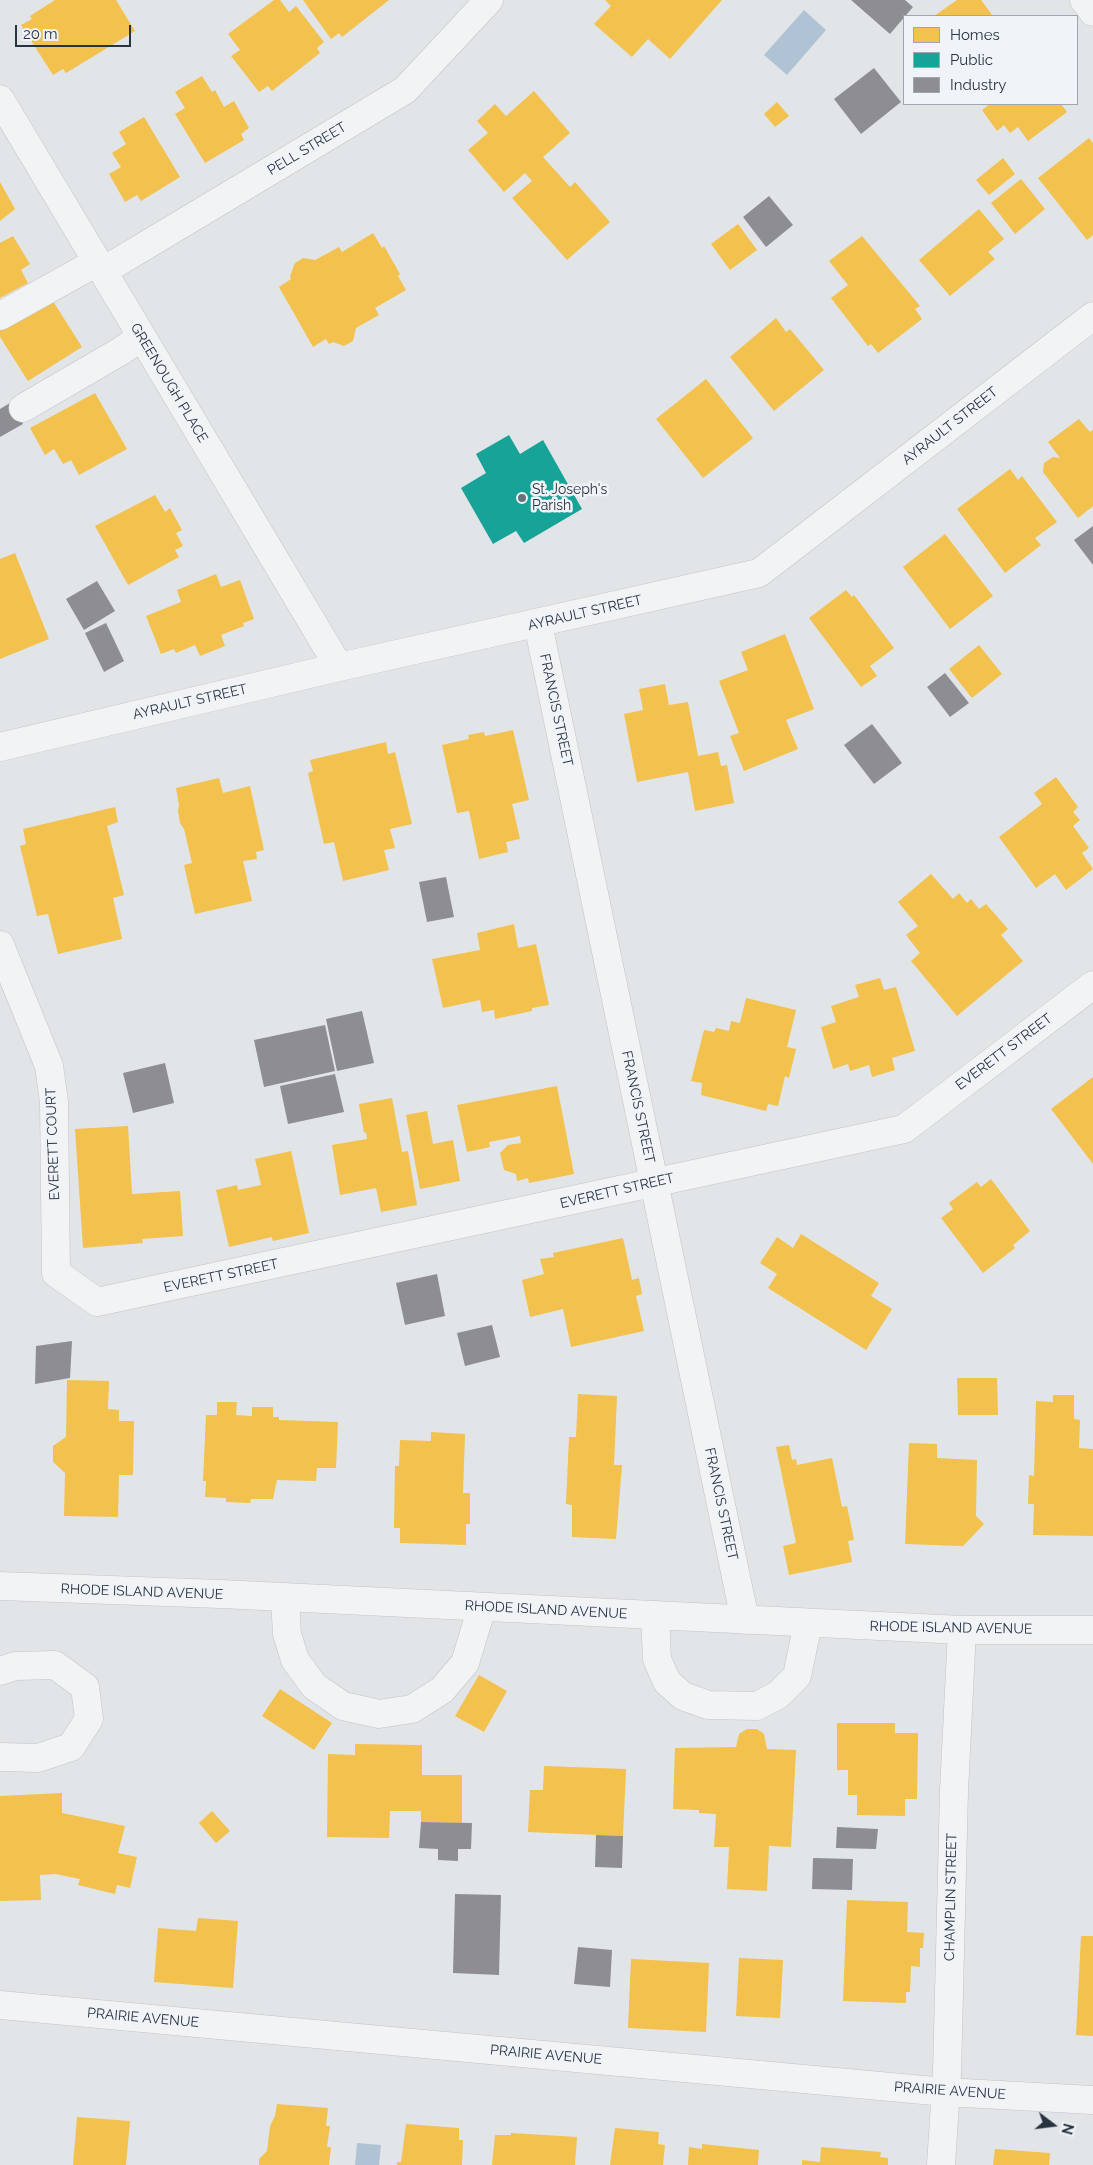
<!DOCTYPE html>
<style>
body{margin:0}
#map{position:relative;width:1093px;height:2165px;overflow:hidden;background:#e2e5e8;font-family:Raleway,sans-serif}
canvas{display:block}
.legend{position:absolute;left:903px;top:15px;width:175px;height:90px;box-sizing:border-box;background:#f0f3f7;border:1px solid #a0a6af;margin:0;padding:6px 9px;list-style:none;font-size:15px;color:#283342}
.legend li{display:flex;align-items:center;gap:10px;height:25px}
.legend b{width:25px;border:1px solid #a0a6af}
.north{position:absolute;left:1028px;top:2100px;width:50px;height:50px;-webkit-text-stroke:4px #f0f3f7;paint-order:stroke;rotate:105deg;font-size:14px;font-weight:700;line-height:20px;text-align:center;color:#283342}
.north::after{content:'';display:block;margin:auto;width:18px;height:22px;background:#283342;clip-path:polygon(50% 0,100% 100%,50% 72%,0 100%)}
.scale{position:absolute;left:15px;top:25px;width:116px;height:22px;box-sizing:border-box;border:2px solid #283342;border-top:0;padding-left:6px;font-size:15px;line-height:18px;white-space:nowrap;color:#283342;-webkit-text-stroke:4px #f0f3f7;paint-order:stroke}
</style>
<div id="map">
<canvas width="1093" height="2165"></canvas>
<ul class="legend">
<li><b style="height:14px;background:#f2c14e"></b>Homes</li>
<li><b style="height:14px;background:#17a398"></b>Public</li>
<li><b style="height:14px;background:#8d8d92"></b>Industry</li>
</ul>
<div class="north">N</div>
<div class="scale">20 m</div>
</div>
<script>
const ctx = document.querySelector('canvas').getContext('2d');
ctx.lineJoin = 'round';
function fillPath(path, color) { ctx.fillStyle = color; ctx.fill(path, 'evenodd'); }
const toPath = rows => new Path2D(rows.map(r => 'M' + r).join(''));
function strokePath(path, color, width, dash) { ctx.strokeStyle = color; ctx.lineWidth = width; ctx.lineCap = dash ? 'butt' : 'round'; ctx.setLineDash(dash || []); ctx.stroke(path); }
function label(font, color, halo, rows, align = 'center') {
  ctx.font = font + ' Raleway,sans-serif'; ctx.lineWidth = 5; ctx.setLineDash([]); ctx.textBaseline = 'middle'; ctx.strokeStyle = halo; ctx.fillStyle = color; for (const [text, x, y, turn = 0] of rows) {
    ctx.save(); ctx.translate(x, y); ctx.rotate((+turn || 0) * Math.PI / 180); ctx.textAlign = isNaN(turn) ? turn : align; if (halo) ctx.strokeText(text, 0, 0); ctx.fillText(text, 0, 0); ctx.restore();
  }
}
const water = toPath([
 [804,10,826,30,787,75,764,55],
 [357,2143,381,2145,379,2165,355,2165]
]);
const homes = toPath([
 [55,0,116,0,135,31,66,73,63,69,53,75,21,25,32,19,30,16],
 [274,0,280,0,289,12,296,6,324,42,317,48,320,53,272,91,268,86,259,92,231,56,240,50,228,34],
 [303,0,389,0,342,37,339,33,331,39],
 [605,0,722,0,670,59,648,39,632,57,594,24,611,6],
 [957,0,981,0,993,16,934,16],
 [202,76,212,92,215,90,224,107,234,101,249,128,241,134,244,140,205,163,175,114,185,108,175,92],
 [534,91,570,133,543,157,570,187,575,182,610,222,567,260,512,198,532,181,525,173,504,192,468,150,488,133,477,121,495,104,506,116],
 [777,102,789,116,775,127,764,114],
 [990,104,1061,104,1067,112,1028,141,1018,127,1010,133,1004,125,997,131,982,110],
 [144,117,180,177,141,201,137,195,125,202,109,174,121,167,112,153,126,144,119,132],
 [1089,138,1093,143,1093,235,1087,240,1038,178],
 [1003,158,1015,174,989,195,976,180],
 [1021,179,1045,209,1015,234,991,203],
 [0,182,15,209,0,221],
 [979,209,1004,239,988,252,995,259,950,296,919,260],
 [738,224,757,250,730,270,711,244],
 [373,233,382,248,384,246,400,274,398,276,406,290,375,308,379,315,356,328,353,341,344,346,333,342,329,344,326,339,313,347,279,287,291,279,290,276,295,263,303,258,315,260,339,247,342,252],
 [13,236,30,264,21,270,28,283,0,298,0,243],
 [862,236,920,306,915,309,922,319,878,353,871,344,868,346,831,298,848,285,829,261],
 [51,298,82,347,28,381,0,337,0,330],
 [776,318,786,332,790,329,824,370,774,411,730,357],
 [706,379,753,438,703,478,656,419],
 [95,393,127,449,79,475,71,460,63,464,54,449,45,455,30,428],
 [1079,419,1090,432,1093,430,1093,506,1078,518,1043,472,1044,463,1053,457,1060,458,1048,442],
 [1010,469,1018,480,1022,476,1057,522,1035,538,1041,545,1005,573,957,509],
 [155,495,165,512,170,508,182,530,176,533,183,546,175,550,179,557,128,585,95,526],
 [945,534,993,596,950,629,903,567],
 [15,553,49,639,0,659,0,559],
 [216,574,221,587,240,580,254,619,243,623,244,626,221,635,225,646,200,656,195,645,176,653,174,649,161,654,146,616,181,602,177,590],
 [846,590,852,597,854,595,894,648,870,666,877,676,861,687,809,618],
 [785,634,814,709,786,720,798,749,744,771,730,736,739,733,719,681,748,670,741,652],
 [979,645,1002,674,972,698,949,669],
 [665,684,669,705,688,702,698,756,718,752,721,766,727,765,734,803,695,811,688,772,637,782,624,714,643,710,639,689],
 [513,730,529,800,512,804,520,839,506,842,508,852,479,859,469,811,457,813,442,745,469,739,468,735,484,732,485,736],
 [386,742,388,754,395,752,412,824,390,829,395,848,384,850,389,870,343,881,334,842,324,844,308,773,313,771,310,760],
 [1056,777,1078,807,1073,812,1080,820,1073,826,1089,848,1082,853,1093,869,1066,890,1055,874,1036,888,999,837,1042,804,1034,793],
 [219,778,223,793,250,786,264,850,256,852,257,859,243,861,252,901,195,914,184,865,192,863,184,829,180,823,178,811,179,805,176,788],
 [115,807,118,822,107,826,124,895,113,898,122,939,58,954,48,914,37,916,20,846,26,844,23,829],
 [931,874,953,899,959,893,967,903,971,899,979,909,986,904,1008,929,1001,935,1023,961,957,1016,911,961,920,953,906,935,918,926,898,902],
 [514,924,518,948,536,944,549,1005,532,1008,532,1011,495,1019,494,1010,482,1012,480,1000,443,1008,432,959,480,950,477,933],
 [880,978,884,990,896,987,915,1051,892,1058,895,1070,872,1077,869,1065,850,1071,848,1064,833,1069,821,1027,836,1022,831,1006,859,997,855,985],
 [746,998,796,1010,787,1047,796,1049,789,1078,785,1076,778,1106,768,1104,766,1111,701,1095,702,1083,691,1081,704,1030,714,1032,716,1028,729,1031,731,1021,740,1023],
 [1093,1077,1093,1164,1051,1109],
 [557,1086,574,1174,529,1183,528,1178,517,1181,516,1174,504,1170,500,1153,508,1145,521,1143,520,1136,489,1142,490,1147,467,1152,457,1105],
 [392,1098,402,1152,408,1151,417,1205,381,1212,376,1188,340,1195,332,1145,367,1139,366,1132,364,1133,359,1104],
 [427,1111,433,1144,453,1140,460,1181,420,1189,406,1115],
 [128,1126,132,1194,180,1191,183,1236,142,1239,143,1243,83,1248,75,1129],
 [291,1151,309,1233,273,1241,272,1237,229,1247,216,1190,237,1185,238,1190,261,1185,255,1159],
 [991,1179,1030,1231,1013,1245,1015,1248,983,1273,941,1218,953,1209,949,1203,977,1182,981,1187],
 [801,1234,879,1283,871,1296,892,1309,866,1350,768,1288,777,1274,760,1263,777,1237,793,1248],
 [623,1238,632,1280,639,1278,642,1294,636,1296,644,1331,571,1347,563,1309,530,1317,522,1280,544,1274,540,1259,554,1257,553,1253],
 [957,1378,997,1378,998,1415,958,1415],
 [67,1380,109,1381,108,1409,119,1410,119,1421,134,1421,133,1475,119,1475,118,1517,64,1516,65,1473,53,1462,53,1446,66,1437],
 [578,1394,617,1396,614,1465,622,1465,616,1539,572,1537,572,1505,566,1504,569,1437,576,1437],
 [1053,1395,1074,1395,1074,1419,1080,1420,1079,1448,1093,1449,1093,1536,1033,1535,1034,1504,1028,1504,1029,1475,1034,1476,1036,1401,1053,1402],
 [217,1402,237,1402,236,1415,252,1416,252,1407,273,1407,273,1417,279,1417,279,1420,338,1422,336,1468,317,1468,316,1481,277,1480,273,1499,251,1499,250,1503,226,1502,226,1498,205,1497,206,1481,203,1481,206,1415,217,1415],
 [431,1432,465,1434,463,1493,470,1493,470,1524,466,1524,466,1545,400,1543,400,1528,394,1528,395,1466,399,1466,400,1440,431,1441],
 [909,1443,937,1444,937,1458,977,1460,976,1516,984,1524,963,1546,905,1544],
 [789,1445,792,1460,796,1459,797,1465,832,1458,842,1507,847,1506,854,1540,848,1541,852,1562,789,1575,783,1546,796,1543,776,1447],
 [479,1675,507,1691,484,1732,455,1716],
 [280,1689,332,1723,314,1750,262,1716],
 [837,1723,895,1723,895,1733,918,1733,917,1799,905,1799,905,1816,857,1815,857,1795,848,1795,848,1770,837,1770],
 [747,1729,757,1729,764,1734,767,1749,796,1750,791,1847,769,1846,767,1891,727,1889,729,1847,714,1847,716,1814,699,1813,699,1810,673,1809,675,1748,736,1747,739,1734],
 [355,1744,422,1745,422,1775,462,1775,462,1823,421,1822,421,1811,390,1811,389,1838,327,1837,328,1754,355,1755],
 [544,1766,626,1769,623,1836,528,1832,530,1790,543,1790],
 [62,1793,62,1813,125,1826,118,1853,137,1857,130,1888,117,1885,115,1894,78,1885,80,1879,56,1874,40,1875,41,1900,0,1901,0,1796],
 [212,1811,230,1831,216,1843,199,1823],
 [847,1900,908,1902,907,1932,924,1933,923,1948,920,1948,920,1967,911,1966,910,1992,906,1992,906,2003,843,2001],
 [198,1918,238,1921,233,1988,154,1982,158,1928,196,1931],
 [1081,1936,1093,1936,1093,2036,1076,2035],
 [739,1958,783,1960,780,2018,736,2016],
 [631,1959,709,1963,706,2032,628,2028],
 [277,2104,328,2108,326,2126,330,2126,327,2147,331,2147,329,2165,259,2165,259,2159,267,2151,270,2126,275,2116],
 [77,2117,130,2121,126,2165,73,2165],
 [406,2124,459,2128,459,2140,463,2140,462,2165,397,2165,397,2162,401,2162],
 [615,2128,659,2132,658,2144,665,2145,663,2165,610,2165],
 [511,2133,577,2137,575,2165,492,2165,495,2135,511,2135],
 [702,2144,759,2150,758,2165,688,2165,689,2147,702,2149],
 [821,2147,881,2152,880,2157,888,2158,888,2165,802,2165,802,2160,820,2162],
 [995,2149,1050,2153,1049,2165,993,2165]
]);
const public = toPath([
 [509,435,520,454,543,440,582,509,524,543,516,531,493,544,461,488,486,473,476,454]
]);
const industry = toPath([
 [851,0,905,0,913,7,890,34],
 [874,68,901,102,861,134,834,99],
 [769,196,793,225,766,247,743,217],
 [10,403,23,424,0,437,0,409],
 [1093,526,1093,565,1074,540],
 [97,581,115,611,84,630,66,599],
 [106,623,124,661,104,672,85,633],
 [945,673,969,703,950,717,927,687],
 [872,724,902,763,874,784,844,745],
 [446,877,454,917,427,922,419,882],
 [362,1011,374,1063,337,1071,326,1019],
 [325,1025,335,1071,264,1087,254,1040],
 [165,1063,174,1103,133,1113,123,1073],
 [335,1074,344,1112,288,1124,280,1086],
 [437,1274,445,1316,405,1325,396,1283],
 [492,1325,500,1357,465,1366,457,1333],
 [72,1341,70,1378,35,1384,36,1346],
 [421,1822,472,1823,471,1849,458,1849,458,1861,438,1860,438,1849,419,1848],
 [837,1827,878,1829,876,1849,836,1848],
 [596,1835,623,1836,622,1868,595,1867],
 [813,1858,853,1859,852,1890,812,1889],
 [455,1894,501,1895,499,1975,453,1973],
 [578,1947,612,1950,610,1987,574,1984]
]);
const minor = toPath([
 [1084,0,1093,12],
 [0,99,339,667],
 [103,271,405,90,489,0],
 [0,316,97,262],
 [23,408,121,351,141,337],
 [538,624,745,1620],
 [0,747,339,667,759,573,1093,316],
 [0,945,49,1066,54,1102,56,1273,97,1302,904,1129,1093,985],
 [0,1586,221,1594,962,1630,1093,1630],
 [285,1598,287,1634,295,1660,314,1686,343,1706,379,1714,412,1709,442,1690,465,1663,482,1607],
 [655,1615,657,1659,667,1682,683,1696,708,1705,757,1706,778,1695,797,1676,808,1623],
 [0,1671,15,1666,55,1665,85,1687,89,1719,71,1747,38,1758,0,1757],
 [0,2005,945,2092,1093,2100],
 [941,2165,947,2073,954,1791,962,1630]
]);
const markers = [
 [522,498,5,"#69717c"]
];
const streetNames = [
 ["PELL STREET",307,149,-31],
 ["GREENOUGH PLACE",169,383,59],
 ["AYRAULT STREET",950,426,-38],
 ["AYRAULT STREET",585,613,-13],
 ["AYRAULT STREET",190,702,-13],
 ["FRANCIS STREET",556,710,78],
 ["EVERETT STREET",1004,1052,-37],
 ["FRANCIS STREET",638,1107,78],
 ["EVERETT COURT",53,1144,-92],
 ["EVERETT STREET",617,1191,-13],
 ["EVERETT STREET",221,1276,-12],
 ["FRANCIS STREET",721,1504,78],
 ["RHODE ISLAND AVENUE",142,1592,2],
 ["RHODE ISLAND AVENUE",546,1610,3],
 ["RHODE ISLAND AVENUE",951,1628,1],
 ["CHAMPLIN STREET",951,1897,-89],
 ["PRAIRIE AVENUE",143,2018,5],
 ["PRAIRIE AVENUE",546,2055,5],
 ["PRAIRIE AVENUE",950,2091,4]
];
const poiNames = [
 ["St. Joseph's",532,490],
 ["Parish",532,506]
];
fillPath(water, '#afc3d4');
fillPath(homes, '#f2c14e');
fillPath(public, '#17a398');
fillPath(industry, '#8d8d92');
strokePath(minor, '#c0c3c6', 29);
strokePath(minor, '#f2f3f4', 28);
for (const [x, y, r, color] of markers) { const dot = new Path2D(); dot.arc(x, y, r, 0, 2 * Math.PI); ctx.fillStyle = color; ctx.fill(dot); strokePath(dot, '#f0f3f7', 2); }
label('14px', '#283342', '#f0f3f7', streetNames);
label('14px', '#283342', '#f0f3f7', poiNames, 'left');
</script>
